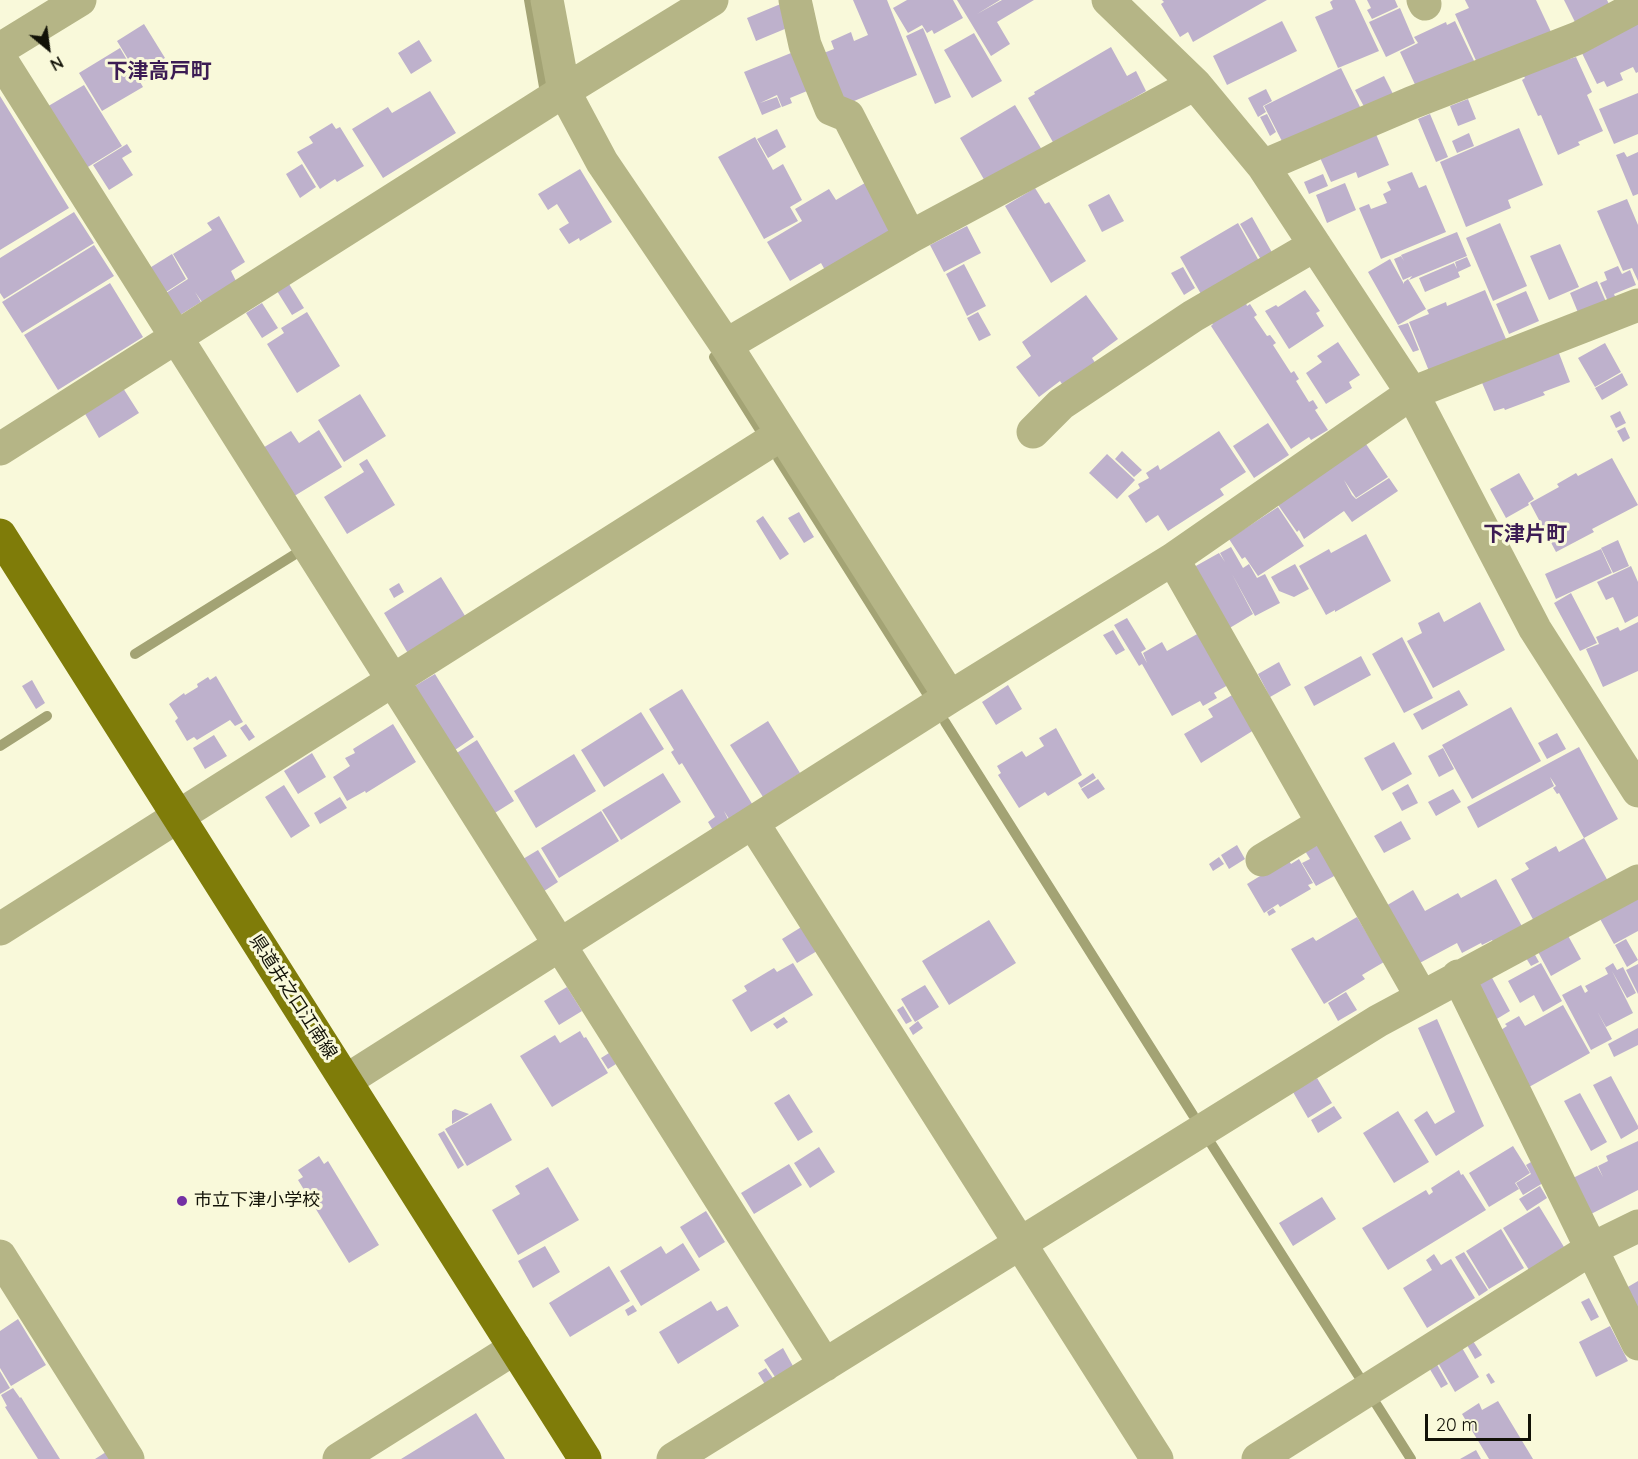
<!DOCTYPE html>
<meta charset="utf-8">
<style>
body{margin:0}
#map{position:relative;width:1638px;height:1459px;overflow:hidden;background:#f9f9da;font-family:Quicksand,sans-serif}
canvas{display:block}
.north{position:absolute;left:18px;top:18px;width:60px;height:60px;-webkit-text-stroke:4px #f9f9da;paint-order:stroke;rotate:151deg;font-size:16px;font-weight:700;line-height:24px;text-align:center;color:#121207}
.north::after{content:'';display:block;margin:auto;width:21px;height:27px;background:#121207;clip-path:polygon(50% 0,100% 100%,50% 72%,0 100%)}
.scale{position:absolute;left:1425px;top:1414px;width:106px;height:27px;box-sizing:border-box;border:3px solid #121207;border-top:0;padding-left:8px;font-size:18px;line-height:21px;white-space:nowrap;color:#121207;-webkit-text-stroke:4px #f9f9da;paint-order:stroke}
</style>
<div id="map">
<canvas width="1638" height="1459"></canvas>
<div class="north">N</div>
<div class="scale">20 m</div>
</div>
<script>
const ctx = document.querySelector('canvas').getContext('2d');
ctx.lineJoin = 'round';
const toPath = rows => new Path2D(rows.map(r => 'M' + r).join(''));
function strokePath(path, color, width, dash) { ctx.strokeStyle = color; ctx.lineWidth = width; ctx.lineCap = dash ? 'butt' : 'round'; ctx.setLineDash(dash || []); ctx.stroke(path); }
function fillPath(path, color) { ctx.fillStyle = color; ctx.fill(path, 'evenodd'); }
function label(font, color, halo, rows, align = 'center') {
  ctx.font = font + ' Quicksand,"Noto Sans JP",sans-serif'; ctx.lineWidth = 6; ctx.setLineDash([]); ctx.textBaseline = 'middle'; ctx.strokeStyle = halo; ctx.fillStyle = color; for (const [text, x, y, turn = 0] of rows) {
    ctx.save(); ctx.translate(x, y); ctx.rotate((+turn || 0) * Math.PI / 180); ctx.textAlign = isNaN(turn) ? turn : align; if (halo) ctx.strokeText(text, 0, 0); ctx.fillText(text, 0, 0); ctx.restore();
  }
}
const stream = toPath([
 [529,0,544,87],
 [714,357,760,430],
 [778,458,926,692],
 [135,654,297,553],
 [945,722,1193,1115],
 [0,746,47,716],
 [1210,1142,1360,1378],
 [1373,1399,1411,1459]
]);
const building = toPath([
 [853,0,887,0,917,75,842,106,821,54,834,49,831,41,851,32,854,41,868,35],
 [907,0,953,0,963,18,934,34,932,30,927,33,922,25,908,33,893,8],
 [957,0,1000,0,977,14,1002,0,1034,0,997,22,1010,44,991,56],
 [1162,0,1267,0,1193,42,1188,32,1180,37,1161,4,1164,2],
 [1333,0,1355,0,1379,51,1338,68,1315,17,1333,9,1330,2],
 [1367,0,1395,0,1398,7,1372,19,1367,10,1371,8],
 [1465,0,1536,0,1551,32,1478,65,1455,14,1469,8],
 [1564,0,1607,0,1611,8,1577,26],
 [783,3,792,26,756,41,747,18],
 [1400,8,1415,43,1386,57,1369,22],
 [1282,21,1297,51,1227,85,1213,56],
 [1455,21,1476,65,1418,91,1400,52,1418,43,1414,37,1446,22,1447,25],
 [1638,21,1638,72,1636,73,1633,67,1620,73,1623,80,1607,87,1604,81,1597,84,1580,49],
 [144,24,165,58,161,60,164,65,155,71,156,74,142,82,117,41],
 [923,28,951,97,935,104,906,36],
 [974,33,1002,81,972,98,944,50],
 [419,40,432,61,411,74,398,53],
 [1111,47,1127,76,1136,71,1146,91,1054,144,1028,98,1035,94,1034,92],
 [120,48,143,87,102,111,79,73],
 [796,51,812,89,790,98,792,103,782,107,777,95,760,103,777,97,781,107,762,115,744,72],
 [1576,57,1592,92,1587,95,1603,131,1578,142,1580,145,1558,155,1541,115,1538,116,1522,80,1525,78,1522,73],
 [1341,68,1363,113,1287,151,1264,106],
 [1384,76,1395,98,1367,112,1355,90],
 [84,85,122,146,83,170,45,108],
 [1266,89,1272,101,1263,106,1266,112,1258,117,1248,98],
 [430,91,456,133,383,178,352,129,388,107,392,113],
 [1638,93,1638,134,1614,144,1599,109],
 [0,96,69,208,0,250],
 [1468,99,1476,119,1458,126,1450,106],
 [1015,105,1042,150,986,183,960,138],
 [1267,114,1276,132,1270,136,1260,117],
 [1430,114,1448,157,1436,162,1418,119],
 [332,123,336,129,340,127,364,166,337,182,335,179,320,189,297,152,313,143,309,137],
 [1373,127,1389,165,1358,178,1356,172,1331,182,1317,151],
 [1519,128,1543,185,1508,200,1511,208,1466,227,1440,162],
 [777,129,786,147,768,158,757,139],
 [1469,133,1474,146,1457,153,1452,141],
 [755,137,773,170,783,164,802,200,790,207,798,221,764,239,718,157],
 [127,144,132,152,122,158,133,175,109,190,93,165],
 [1624,152,1627,157,1638,152,1638,194,1633,196,1616,155],
 [302,164,316,187,300,198,286,174],
 [580,169,612,222,580,241,579,238,569,244,559,229,569,223,557,204,548,210,538,194],
 [1412,172,1419,188,1426,185,1446,232,1381,259,1359,208,1369,204,1371,209,1387,203,1383,194,1391,190,1387,182],
 [1323,174,1328,186,1309,194,1304,182],
 [870,180,899,230,826,272,821,263,790,281,767,242,802,221,795,209,829,189,836,200],
 [1345,183,1356,210,1327,223,1316,195],
 [1035,188,1045,204,1049,202,1086,261,1051,283,1005,206],
 [1109,194,1124,221,1102,232,1088,205],
 [1627,199,1638,225,1638,281,1632,268,1623,271,1597,211],
 [74,212,94,243,4,299,0,293,0,258],
 [219,216,245,262,231,271,236,281,202,302,195,292,201,302,180,315,166,293,188,279,173,254,212,230,207,223],
 [1252,217,1274,256,1263,263,1240,224],
 [1238,223,1259,261,1201,294,1180,257],
 [1500,223,1527,286,1493,301,1466,238],
 [967,226,981,253,944,272,930,245],
 [1457,232,1467,256,1409,280,1412,276,1403,280,1394,259,1401,256,1404,261,1401,255],
 [1560,244,1579,287,1549,300,1530,256],
 [94,245,114,276,22,333,2,302],
 [172,254,186,279,163,294,148,269],
 [1467,257,1471,266,1458,272,1460,277,1425,292,1419,278,1454,263,1457,269,1455,262],
 [1390,259,1404,284,1404,282,1408,279,1426,309,1398,325,1368,272],
 [964,264,986,306,967,316,946,274],
 [1618,266,1622,274,1630,270,1636,285,1614,294,1617,301,1609,304,1600,283,1607,280,1604,272],
 [1183,267,1195,288,1184,295,1171,273],
 [1597,281,1607,304,1579,315,1570,293],
 [110,283,143,337,58,390,24,335],
 [289,284,304,308,292,315,277,291],
 [1305,290,1320,311,1316,313,1324,326,1289,349,1265,311,1276,305,1278,307],
 [1485,290,1506,339,1429,371,1409,322,1429,314,1427,310,1446,302,1447,306],
 [1526,291,1539,321,1509,334,1496,304],
 [1086,295,1118,339,1092,358,1096,364,1064,387,1060,381,1039,397,1016,367,1031,356,1022,342],
 [262,303,278,328,262,338,246,313],
 [1246,303,1247,306,1250,304,1257,315,1254,317,1267,336,1270,335,1276,343,1273,345,1291,373,1294,371,1299,379,1296,381,1309,402,1313,400,1318,408,1315,410,1328,430,1311,440,1309,437,1291,449,1211,326,1213,324,1209,320],
 [307,312,340,366,297,393,267,344,284,333,281,328],
 [978,312,991,335,979,341,967,318],
 [1408,323,1419,350,1413,352,1398,326],
 [1338,342,1360,375,1349,382,1352,388,1326,404,1306,373,1322,362,1317,356],
 [1605,343,1621,372,1595,387,1578,358],
 [1557,348,1570,382,1543,392,1545,395,1505,410,1504,408,1494,411,1480,378],
 [1622,373,1628,385,1602,400,1595,388],
 [123,388,139,413,99,438,84,412],
 [360,394,386,436,344,462,318,420],
 [1620,411,1626,423,1616,428,1610,416],
 [1268,423,1289,455,1254,478,1233,446],
 [1625,427,1630,438,1623,442,1617,431],
 [319,430,342,467,291,498,261,449,291,431,299,443],
 [1219,431,1246,472,1220,489,1224,495,1168,531,1158,515,1146,523,1128,496,1140,488,1138,484,1149,478,1146,473,1158,465,1160,470],
 [1364,441,1388,477,1356,498,1344,480,1352,495,1356,499,1389,478,1398,491,1352,522,1344,511,1304,539,1299,530,1297,532,1276,502],
 [1122,451,1142,470,1134,477,1115,459],
 [1107,454,1135,480,1117,499,1089,473],
 [1612,458,1638,505,1592,529,1594,532,1556,552,1530,503,1559,487,1557,484,1576,473,1578,476],
 [367,459,395,505,347,534,324,497,364,472,359,464],
 [1519,473,1534,499,1528,503,1529,505,1506,518,1490,489],
 [1278,507,1304,546,1258,576,1245,557,1242,559,1229,539],
 [799,512,814,537,804,543,788,518],
 [763,516,789,554,780,560,756,521],
 [1366,534,1391,581,1335,612,1335,610,1326,615,1299,566,1329,549,1331,553],
 [1618,540,1629,566,1613,573,1601,548],
 [1231,547,1243,568,1249,564,1257,578,1265,574,1280,603,1255,616,1232,574,1253,614,1228,629,1194,567,1219,553,1225,562,1220,553],
 [1601,549,1612,573,1556,599,1545,574],
 [1295,564,1309,589,1294,597,1279,591,1271,577],
 [1631,566,1638,582,1638,616,1625,623,1613,597,1606,600,1597,582],
 [441,577,467,619,409,655,384,613],
 [399,583,404,592,394,598,389,589],
 [1571,593,1597,643,1580,651,1554,603],
 [1480,602,1505,650,1433,688,1407,641,1422,633,1418,623,1439,612,1444,622],
 [1127,618,1146,649,1141,652,1147,663,1143,653,1162,642,1167,651,1199,633,1228,685,1214,693,1217,698,1203,706,1200,701,1172,716,1142,664,1139,666,1114,625],
 [1638,622,1638,671,1603,687,1586,649,1599,644,1596,637,1618,627,1620,631],
 [1113,630,1125,650,1116,655,1103,635],
 [1402,637,1433,698,1404,713,1372,654],
 [1361,656,1371,675,1314,706,1304,687],
 [1279,662,1291,685,1270,697,1258,674],
 [435,674,474,737,449,754,413,687],
 [216,676,243,722,235,726,230,720,197,740,194,737,187,741,175,721,178,718,169,704,184,693,185,695,198,687,197,684,208,677,210,680],
 [32,680,45,703,36,709,22,686],
 [1008,685,1022,709,996,725,982,702],
 [682,689,754,807,731,822,724,811,730,823,714,832,708,822,715,817,682,763,679,765,671,752,674,750,649,709],
 [1459,690,1468,705,1422,730,1413,714],
 [1234,694,1254,730,1201,763,1184,734,1213,717,1208,709],
 [1511,707,1541,761,1472,799,1442,745],
 [641,712,664,749,604,787,581,750],
 [768,721,800,773,763,797,730,745],
 [246,724,255,737,249,741,240,728],
 [393,724,416,762,366,793,365,791,347,801,333,777,350,766,345,758,355,753,353,749],
 [1056,728,1082,775,1048,796,1045,792,1019,808,998,775,1001,773,997,766,1022,751,1026,757,1044,746,1039,738],
 [1557,733,1566,749,1547,759,1538,743],
 [214,735,227,756,205,769,193,748],
 [477,740,514,801,490,816,452,756],
 [1394,742,1412,774,1382,791,1364,758],
 [1579,747,1618,819,1584,838,1559,793,1557,794,1553,788,1556,786,1550,777,1554,786,1478,828,1467,807],
 [1443,748,1454,769,1439,777,1428,756],
 [312,753,326,777,298,794,284,771],
 [574,754,596,791,536,828,514,791],
 [663,773,681,802,621,840,602,810],
 [1093,773,1096,778,1081,788,1078,783],
 [1098,779,1105,789,1088,799,1081,789],
 [1408,784,1418,803,1402,811,1392,793],
 [284,785,310,826,291,838,265,797],
 [1453,789,1461,802,1436,816,1428,802],
 [340,797,347,808,320,824,314,813],
 [601,811,619,841,559,878,541,848],
 [1401,821,1411,839,1384,853,1374,836],
 [1584,838,1609,883,1535,923,1511,879,1529,869,1525,863,1556,846,1559,852],
 [1317,844,1336,875,1316,886,1302,863,1310,859,1305,851],
 [1237,845,1245,859,1229,869,1221,855],
 [538,850,558,882,538,895,518,862],
 [1219,857,1224,864,1213,871,1209,864],
 [1288,859,1291,864,1299,859,1313,883,1308,885,1311,889,1280,907,1278,904,1264,913,1247,884],
 [1496,879,1524,930,1495,945,1492,940,1482,945,1481,943,1462,953,1457,943,1416,965,1384,907,1413,890,1425,911,1458,893,1461,898],
 [1638,896,1638,931,1614,944,1599,917],
 [1273,908,1276,912,1269,916,1267,912],
 [1357,917,1384,962,1362,975,1365,979,1324,1004,1291,949,1313,937,1316,941],
 [989,920,1016,963,949,1005,922,961],
 [803,926,817,951,797,963,782,939],
 [1566,932,1581,959,1551,976,1536,948],
 [1626,939,1638,960,1627,967,1615,945],
 [1534,953,1539,962,1531,966,1526,958],
 [793,963,813,995,751,1032,732,1000,747,991,744,986,774,968,777,972],
 [1541,963,1562,1001,1543,1012,1534,995,1520,1003,1508,981],
 [1613,963,1617,970,1623,967,1636,993,1627,998,1612,971,1633,1013,1606,1027,1597,1011,1612,1039,1591,1050,1562,995,1581,985,1585,993,1588,991,1585,986,1608,974,1605,968],
 [1638,964,1638,994,1626,970],
 [1490,974,1510,1011,1495,1020,1475,983],
 [925,985,939,1007,915,1022,901,999],
 [567,987,582,1011,559,1025,544,1001],
 [1346,992,1357,1010,1338,1021,1328,1003],
 [1563,1005,1590,1053,1529,1087,1501,1030,1507,1026,1505,1024,1519,1016,1525,1026],
 [903,1006,912,1021,906,1024,897,1010],
 [784,1017,788,1022,777,1029,773,1024],
 [1437,1019,1484,1126,1436,1156,1414,1120,1427,1111,1435,1124,1455,1112,1418,1028],
 [918,1021,923,1028,913,1035,909,1028],
 [1638,1028,1638,1045,1614,1057,1608,1044],
 [580,1031,584,1038,586,1037,608,1073,552,1107,520,1056,555,1035,560,1043],
 [609,1053,616,1064,608,1069,601,1058],
 [1611,1076,1638,1126,1638,1129,1621,1139,1593,1085],
 [1317,1078,1332,1103,1308,1118,1293,1092],
 [1580,1093,1607,1142,1591,1151,1564,1101],
 [789,1094,813,1132,798,1141,774,1103],
 [491,1103,512,1140,467,1166,445,1129],
 [1334,1106,1342,1118,1318,1133,1311,1120],
 [455,1109,469,1114,452,1124,452,1111],
 [1398,1111,1429,1162,1394,1183,1363,1133],
 [444,1131,464,1165,458,1169,438,1134],
 [1638,1141,1638,1190,1591,1214,1573,1178,1597,1166,1603,1177,1598,1166,1608,1161,1606,1156],
 [1513,1146,1530,1173,1515,1183,1519,1189,1489,1207,1469,1173],
 [819,1147,835,1172,810,1188,794,1163],
 [319,1156,324,1164,328,1161,379,1245,349,1263,298,1180,303,1177,298,1170],
 [1531,1162,1543,1183,1523,1195,1516,1183,1531,1174,1526,1165],
 [789,1164,802,1185,754,1214,741,1193],
 [548,1167,579,1220,518,1255,492,1210,520,1194,515,1186],
 [1459,1170,1461,1175,1463,1174,1486,1210,1388,1270,1362,1228,1426,1190,1429,1195,1433,1192,1431,1188],
 [1540,1186,1547,1198,1527,1211,1519,1199],
 [1322,1197,1336,1219,1293,1246,1279,1223],
 [1539,1206,1564,1247,1529,1270,1503,1228],
 [706,1211,725,1242,699,1258,680,1227],
 [1501,1229,1524,1268,1489,1289,1466,1251],
 [683,1243,700,1270,641,1306,620,1271,661,1246,666,1254],
 [545,1246,560,1272,533,1288,518,1261],
 [1464,1252,1488,1290,1479,1296,1455,1257],
 [1434,1254,1441,1265,1451,1259,1475,1298,1427,1328,1403,1288,1432,1270,1426,1260],
 [609,1266,630,1301,570,1337,549,1303],
 [1638,1281,1638,1311,1626,1288],
 [1589,1298,1599,1317,1591,1321,1581,1302],
 [711,1301,717,1311,727,1306,739,1326,678,1364,659,1332],
 [633,1305,637,1311,628,1316,625,1310],
 [18,1319,46,1365,11,1386,0,1368,0,1331],
 [1610,1326,1628,1361,1596,1377,1579,1342],
 [1473,1341,1482,1355,1475,1359,1467,1345],
 [1461,1346,1479,1377,1455,1392,1437,1361],
 [783,1348,793,1366,775,1377,764,1360],
 [1435,1361,1448,1384,1441,1388,1428,1366],
 [766,1368,775,1381,766,1386,758,1373],
 [0,1371,10,1388,0,1394],
 [1489,1373,1495,1382,1491,1384,1486,1375],
 [13,1388,20,1398,21,1397,60,1459,38,1459,5,1407,7,1406,1,1395],
 [1498,1401,1533,1459,1489,1459,1462,1414,1479,1403,1482,1410],
 [476,1413,505,1459,401,1459],
 [1476,1450,1481,1459,1460,1459],
 [106,1452,111,1459,95,1459]
]);
const minor = toPath([
 [547,0,564,91,602,162,726,345,950,697],
 [795,0,805,45,831,109,848,116,910,237],
 [1108,0,1195,84,1263,166,1412,393,1535,629,1638,791],
 [1423,0,1425,4],
 [0,49,80,0],
 [0,58,825,1365],
 [1263,166,1411,103,1578,38,1638,6],
 [726,345,910,237,1195,84],
 [1033,432,1061,404,1193,316,1315,245],
 [0,449,564,91,712,0],
 [1173,559,1421,996],
 [753,823,1157,1459],
 [1262,860,1323,823],
 [0,929,782,434],
 [1458,976,1638,1344],
 [347,1080,950,697,1173,559,1412,393,1638,305],
 [0,1256,128,1459],
 [339,1459,515,1348],
 [673,1459,1378,1021,1638,881],
 [1258,1459,1591,1249,1638,1226]
]);
const major = toPath([
 [0,535,585,1459]
]);
const markers = [
 [182,1201,6,"#7430a4"]
];
const streetNames = [
 ["県道井之口江南線",293,997,57]
];
const poiNames = [
 ["市立下津小学校",194,1201]
];
const quarterNames = [
 ["下津高戸町",159,72],
 ["下津片町",1525,535]
];
strokePath(stream, '#a3a374', 10);
fillPath(building, '#beb1cc');
strokePath(minor, '#b5b586', 33);
strokePath(major, '#7f7c09', 33);
for (const [x, y, r, color] of markers) { const dot = new Path2D(); dot.arc(x, y, r, 0, 2 * Math.PI); ctx.fillStyle = color; ctx.fill(dot); strokePath(dot, '#f9f9da', 2); }
label('18px', '#121207', '#f9f9da', streetNames);
label('18px', '#121207', '#f9f9da', poiNames, 'left');
label('bold 21px', '#3c1c54', '#f9f9da', quarterNames);
</script>
